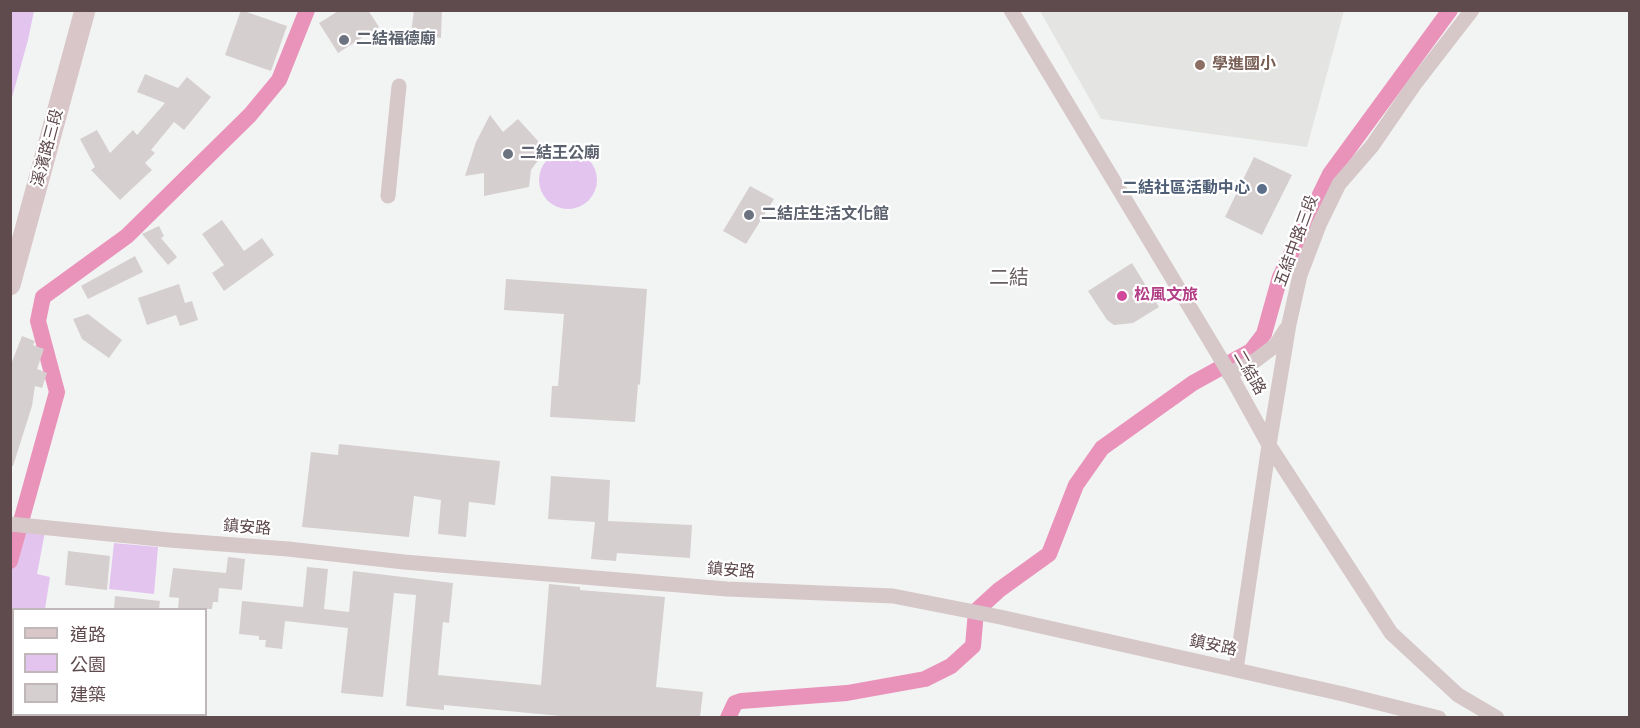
<!DOCTYPE html>
<meta charset="utf-8">
<style>
body{margin:0}
#map{position:relative;width:1640px;height:728px;overflow:hidden;background:#f2f4f3;font-family:"Archivo Narrow","Noto Sans TC",sans-serif}
canvas{display:block}
.frame{position:absolute;inset:0;border:12px solid #5f4a4e;pointer-events:none}
.legend{position:absolute;left:12px;top:608px;width:195px;height:108px;box-sizing:border-box;background:#fff;border:2px solid #bfb7b8;margin:0;padding:8px 10px;list-style:none;font-size:18px;color:#5f4a4e}
.legend li{display:flex;align-items:center;gap:12px;height:30px}
.legend b{width:30px;border:2px solid #bfb7b8}
</style>
<div id="map">
<canvas width="1640" height="728"></canvas>
<div class="frame"></div>
<ul class="legend">
<li><b style="height:8px;background:#d9c6c9"></b>道路</li>
<li><b style="height:16px;background:#e3c4ef"></b>公園</li>
<li><b style="height:16px;background:#d6cfd0"></b>建築</li>
</ul>
</div>
<script>
const ctx = document.querySelector('canvas').getContext('2d');
ctx.lineJoin = 'round';
function fillPath(path, color) { ctx.fillStyle = color; ctx.fill(path, 'evenodd'); }
const toPath = rows => new Path2D(rows.map(r => 'M' + r).join(''));
function strokePath(path, color, width, dash) { ctx.strokeStyle = color; ctx.lineWidth = width; ctx.lineCap = dash ? 'butt' : 'round'; ctx.setLineDash(dash || []); ctx.stroke(path); }
function label(font, color, halo, rows, align = 'center') {
  ctx.font = font + ' "Archivo Narrow","Noto Sans TC",sans-serif'; ctx.lineWidth = 4.5; ctx.setLineDash([]); ctx.textBaseline = 'middle'; ctx.strokeStyle = halo; ctx.fillStyle = color; for (const [text, x, y, turn = 0] of rows) {
    ctx.save(); ctx.translate(x, y); ctx.rotate((+turn || 0) * Math.PI / 180); ctx.textAlign = isNaN(turn) ? turn : align; if (halo) ctx.strokeText(text, 0, 0); ctx.fillText(text, 0, 0); ctx.restore();
  }
}
const education = toPath([
 [1040,11,1344,11,1307,147,1101,119]
]);
const green = toPath([
 [11,10,34,11,28,40,11,101],
 '539 180a29 29 0 1 1 58 0a29 29 0 1 1-58 0Z',
 [21,531,45,532,37,574,50,577,45,609,14,610,13,624,11,623,10,568],
 [114,543,158,547,154,594,109,589],
 [61,715,61,714,144,715,144,718,59,717]
]);
const canal = toPath([
 [10,561,57,392,38,321,43,297,127,236,250,115,279,80,307,10],
 [728,718,735,703,741,701,847,693,925,679,951,666,973,646,976,611,999,590,1049,554,1076,485,1102,448,1193,383,1251,351,1264,334,1280,277,1330,174,1450,10]
]);
const building = toPath([
 [241,10,287,26,271,71,225,55],
 [340,10,368,10,379,27,338,53,319,23],
 [414,10,442,10,441,38,411,34],
 [145,74,178,88,187,77,211,97,184,130,174,122,151,150,155,153,145,163,152,170,120,200,91,170,95,167,80,139,97,130,110,153,133,130,137,135,165,103,137,92],
 [490,115,503,132,518,119,548,152,536,163,531,170,529,187,484,196,484,173,465,176,476,142],
 [1254,157,1292,175,1262,235,1225,217],
 [750,186,774,199,746,244,723,231],
 [222,220,244,251,262,238,274,255,224,291,212,273,224,265,202,234],
 [159,226,164,236,161,238,177,257,168,265,142,234],
 [135,256,143,272,88,299,81,286],
 [1132,263,1159,307,1133,323,1114,325,1107,320,1088,291],
 [506,279,647,289,640,385,638,384,635,422,550,417,552,386,558,386,564,314,504,310],
 [179,284,185,303,192,301,198,320,180,326,176,315,147,325,138,298],
 [88,314,122,340,109,358,82,339,73,319],
 [22,336,35,341,33,345,44,349,37,369,47,373,42,388,35,386,32,406,13,466,10,466,10,367],
 [339,444,500,461,495,505,469,502,466,537,438,534,441,500,414,496,409,537,302,527,311,452,338,455],
 [551,476,610,480,608,521,692,525,690,558,617,553,616,561,591,559,595,522,548,519],
 [68,551,110,556,107,590,65,585],
 [228,557,245,559,242,590,219,588,218,602,213,602,212,609,178,609,179,598,169,597,173,568,226,573],
 [307,567,328,569,324,609,349,612,353,571,453,583,449,623,443,622,438,675,541,685,549,584,580,587,580,590,665,597,656,687,703,692,700,717,571,717,444,705,444,710,406,706,416,595,394,593,383,697,341,693,348,628,285,621,282,649,265,647,266,640,259,640,259,636,239,634,242,601,303,607],
 [115,596,160,601,159,609,114,609]
]);
const street = toPath([
 [1011,10,1227,369,1269,445,1391,633,1458,695,1497,718],
 [388,196,399,86],
 [1229,374,1256,360,1276,345,1286,329],
 [10,524,169,540,288,549,404,562,727,589,893,596,1000,617,1343,694,1439,718],
 [1236,670,1269,445,1289,324,1300,275,1319,225,1339,184,1372,146,1414,85,1472,10]
]);
const secondary = toPath([
 [10,285,85,10]
]);
const markers = [
 [344,40,6,"#6b7280"],
 [1200,65,6,"#8d6e63"],
 [508,154,6,"#6b7280"],
 [1262,189,6,"#5c6f8a"],
 [749,215,6,"#6b7280"],
 [1122,296,6,"#d1479c"]
];
const worshipNames = [
 ["二結福德廟",356,40],
 ["二結王公廟",520,154],
 ["二結庄生活文化館",761,215]
];
const educationNames = [
 ["學進國小",1212,65]
];
const streetNames = [
 ["溪濱路三段",48,148,-75],
 ["五結中路三段",1297,241,-70],
 ["二結路",1249,373,60],
 ["鎮安路",247,528,4],
 ["鎮安路",731,571,4],
 ["鎮安路",1213,646,12]
];
const serviceNames = [
 ["二結社區活動中心",1250,189]
];
const hotelNames = [
 ["松風文旅",1134,296]
];
const quarterNames = [
 ["二結",1009,279]
];
fillPath(education, '#e4e5e3');
fillPath(green, '#e3c4ef');
strokePath(canal, '#ea93ba', 16);
fillPath(building, '#d6cfd0');
strokePath(street, '#d6c7c9', 15);
strokePath(secondary, '#d9c6c9', 21);
for (const [x, y, r, color] of markers) { const dot = new Path2D(); dot.arc(x, y, r, 0, 2 * Math.PI); ctx.fillStyle = color; ctx.fill(dot); strokePath(dot, '#fff', 2); }
label('bold 16px', '#5b616d', '#fff', worshipNames, 'left');
label('bold 16px', '#785e54', '#fff', educationNames, 'left');
label('16px', '#5f4a4e', '#fff', streetNames);
label('bold 16px', '#4e5e75', '#fff', serviceNames, 'right');
label('bold 16px', '#b23c85', '#fff', hotelNames, 'left');
label('20px', '#675f5f', '#fff', quarterNames);
</script>
